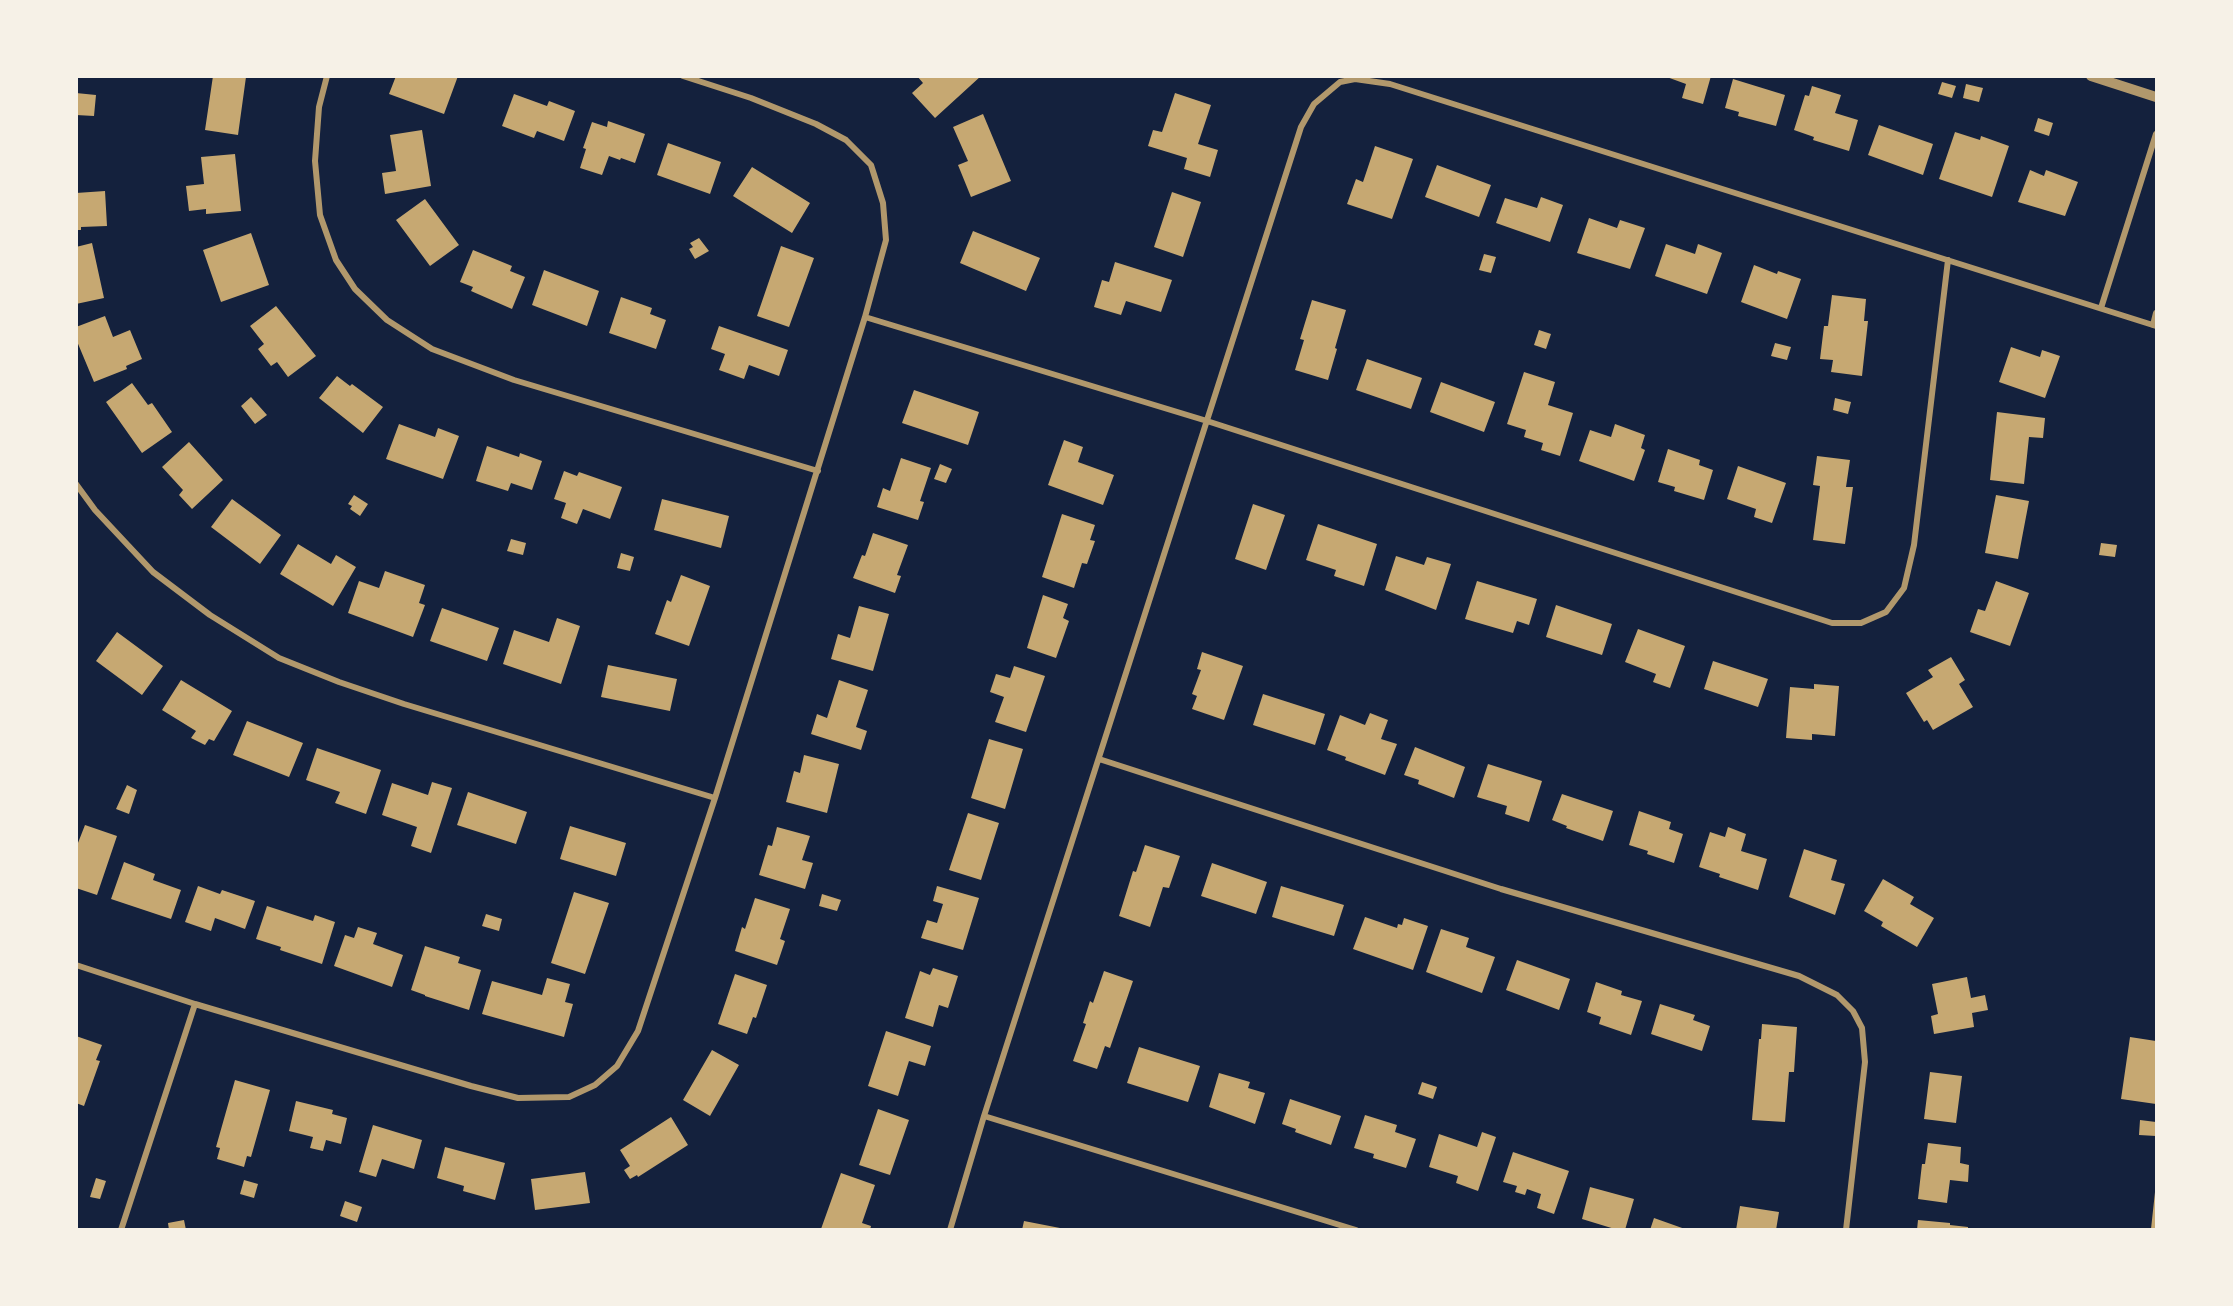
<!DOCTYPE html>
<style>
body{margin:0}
#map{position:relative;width:2233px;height:1306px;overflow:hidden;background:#14213d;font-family:"Times New Roman",serif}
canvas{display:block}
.frame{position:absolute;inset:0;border:78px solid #f6f1e7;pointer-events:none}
</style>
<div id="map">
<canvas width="2233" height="1306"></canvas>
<div class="frame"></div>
</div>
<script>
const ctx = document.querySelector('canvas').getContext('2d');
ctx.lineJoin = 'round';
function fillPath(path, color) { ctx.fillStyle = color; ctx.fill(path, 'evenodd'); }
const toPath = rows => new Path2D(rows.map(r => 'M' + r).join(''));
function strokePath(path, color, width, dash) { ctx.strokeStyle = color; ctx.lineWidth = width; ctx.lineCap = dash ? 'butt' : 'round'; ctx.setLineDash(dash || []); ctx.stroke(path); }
const building = toPath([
 [213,76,246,77,238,135,205,130],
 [396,76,431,77,458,76,444,114,389,94],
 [917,76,981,76,935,118,912,93,923,83],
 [1664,76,1711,76,1703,104,1682,98,1686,84],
 [1733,79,1785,95,1776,126,1738,116,1739,112,1725,108],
 [1942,82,1956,86,1952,98,1938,94],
 [1966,84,1983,88,1979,102,1963,98],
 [1812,86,1841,95,1835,113,1858,120,1849,151,1813,140,1814,137,1794,130,1805,95,1809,96],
 [76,93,96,95,94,116,76,115],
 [1175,93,1211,105,1198,144,1218,150,1210,177,1184,169,1187,158,1148,146,1153,130,1162,132],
 [514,94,547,106,549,101,575,111,564,141,537,131,534,138,502,126],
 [983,114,1011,181,971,197,958,165,968,161,953,127],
 [2038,118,2053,123,2049,136,2034,131],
 [608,121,645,134,635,163,621,158,620,160,609,156,602,175,580,168,586,149,583,148,592,122,607,127],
 [1879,125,1933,144,1923,175,1868,155],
 [422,130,431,186,385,194,382,173,396,171,390,135],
 [1955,132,1980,140,1981,136,2009,146,1992,197,1939,179],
 [668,143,721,162,710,194,657,175],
 [1375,146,1413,159,1392,219,1347,204,1356,179,1363,182],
 [235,154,241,211,206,214,206,209,189,211,186,186,204,184,201,157],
 [1437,165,1491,185,1479,217,1425,197],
 [752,167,810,203,792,233,733,196],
 [2030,170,2044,176,2046,170,2078,182,2065,216,2018,202],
 [105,191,107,226,81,227,81,230,76,230,76,193],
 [1172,192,1201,202,1183,257,1154,247],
 [1541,197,1563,205,1550,242,1496,223,1505,198,1537,208],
 [425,199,459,245,430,266,396,220],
 [1589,218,1617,228,1620,220,1645,228,1630,269,1577,253],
 [973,231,1040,258,1026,291,960,263],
 [251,233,269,285,221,302,203,250],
 [699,238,709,251,695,259,689,249,693,247,690,243],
 [92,243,104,298,76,304,76,247],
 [1666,244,1695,254,1698,244,1722,253,1707,294,1655,276],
 [781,246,814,258,789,327,757,316],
 [473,250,512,266,510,271,525,277,512,309,471,291,473,287,460,282],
 [1484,254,1496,257,1491,273,1479,270],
 [1115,262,1172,280,1161,312,1126,301,1121,315,1094,307,1102,280,1109,282],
 [1754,265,1777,274,1778,271,1801,279,1787,319,1741,302],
 [544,270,599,291,587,326,532,305],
 [1832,295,1866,299,1864,321,1868,321,1862,376,1831,372,1833,360,1820,359,1824,326,1828,326],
 [621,297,652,308,650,314,666,320,656,349,609,333],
 [1312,300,1346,310,1335,348,1337,349,1328,380,1295,370,1304,340,1300,339],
 [276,306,316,356,288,377,277,362,271,366,258,349,264,344,250,326],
 [105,316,113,337,130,330,142,359,126,366,127,369,94,382,76,339,76,327],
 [719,326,788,350,779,376,749,365,744,379,719,370,725,354,711,349],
 [1539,330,1551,334,1546,349,1534,345],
 [1775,343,1791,347,1787,360,1771,356],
 [2011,347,2040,357,2042,350,2060,356,2045,398,1999,382],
 [1367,359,1422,378,1411,409,1356,390],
 [1524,372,1555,382,1548,405,1573,413,1560,456,1541,450,1543,443,1524,437,1526,430,1507,424],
 [337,376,350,386,352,384,383,407,363,433,319,398],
 [1441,382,1495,402,1484,432,1430,412],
 [132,383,148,405,152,403,172,432,142,453,106,402],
 [914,390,979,412,968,445,902,423],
 [251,397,267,415,255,424,241,406],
 [1835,398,1851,402,1848,414,1833,410],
 [1997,412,2045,418,2043,438,2029,437,2024,484,1990,480],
 [399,424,435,437,438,428,459,436,443,479,386,459],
 [1615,424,1645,435,1641,448,1645,450,1634,481,1579,461,1590,430,1611,437],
 [1064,440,1083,447,1078,462,1114,475,1103,505,1048,485],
 [189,442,223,480,192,509,179,495,183,490,162,467],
 [487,446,519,457,520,453,542,461,532,490,511,483,508,491,476,481],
 [1668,449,1700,460,1699,465,1713,470,1704,500,1674,491,1675,487,1658,482],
 [1817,456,1850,460,1846,487,1853,487,1845,544,1813,540,1820,486,1813,485],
 [901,458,931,468,920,501,924,502,918,520,877,507,883,488,890,491],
 [940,464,952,469,946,483,934,479],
 [1738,466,1786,483,1772,523,1754,517,1756,509,1727,499],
 [564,471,577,476,579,472,622,487,610,519,583,509,577,524,561,518,566,503,554,499],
 [354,495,368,504,360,516,350,509,352,506,348,504],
 [1996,495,2029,501,2018,559,1985,553],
 [232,499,281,535,260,564,211,527],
 [662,499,729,516,721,548,654,530],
 [1253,504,1285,515,1266,570,1235,559],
 [1062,514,1095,525,1090,540,1095,541,1087,564,1082,563,1074,588,1042,577],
 [1318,524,1377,544,1364,586,1334,576,1336,570,1306,560],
 [873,533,908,545,897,575,901,576,895,593,853,578,862,555,865,556],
 [511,539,526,543,523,555,507,551],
 [2101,543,2117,545,2115,557,2099,555],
 [298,544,331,564,336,555,356,567,333,606,280,574],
 [621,553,634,557,630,571,617,568],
 [1396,556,1424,565,1427,557,1451,564,1436,610,1385,590],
 [385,571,425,585,419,603,425,605,413,637,348,613,359,581,379,588],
 [681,575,710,586,689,646,655,634,667,600,671,602],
 [1477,581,1537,599,1529,625,1517,621,1513,633,1465,619],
 [1996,581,2029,593,2010,646,1970,632,1978,609,1985,611],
 [1043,595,1068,604,1063,618,1069,621,1056,658,1027,648],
 [1556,605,1612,624,1602,655,1546,637],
 [859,606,889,614,873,671,831,659,838,634,850,638],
 [442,608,499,628,487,661,430,641],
 [557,618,580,626,561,684,503,664,514,630,549,642],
 [1638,629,1685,646,1670,688,1653,682,1656,674,1625,662],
 [117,632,163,666,142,695,96,661],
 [1202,652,1243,666,1224,720,1192,709,1197,696,1192,694,1201,670,1197,669],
 [1951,657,1965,680,1959,684,1973,707,1933,730,1927,720,1924,722,1906,693,1933,677,1928,670],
 [1713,661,1768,679,1758,707,1704,689],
 [608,665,677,679,670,711,601,697],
 [1014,666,1045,676,1026,732,995,722,1004,697,990,692,996,674,1010,678],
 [181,680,232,711,214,741,209,739,205,745,191,738,196,731,162,710],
 [839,680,868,690,856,727,867,731,861,750,811,734,817,714,827,718],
 [1814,684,1839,686,1835,736,1812,734,1812,740,1786,738,1790,687,1814,689],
 [1263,694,1325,714,1315,745,1253,725],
 [1370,713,1388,720,1381,739,1397,744,1385,775,1345,760,1346,757,1327,750,1340,715,1365,725],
 [247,721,303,743,289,777,233,755],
 [989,739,1023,749,1005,809,971,798],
 [1415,747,1465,767,1454,798,1418,784,1419,780,1404,775],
 [317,748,381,770,366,814,335,803,340,792,306,780],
 [804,755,839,764,827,813,786,802,794,771,800,773],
 [1488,764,1542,781,1529,822,1505,814,1507,806,1477,797],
 [432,782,452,788,431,853,411,846,417,827,382,815,392,783,428,795],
 [127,785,137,790,129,814,116,809],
 [468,792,527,812,516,844,457,825],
 [1562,794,1613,811,1603,841,1566,828,1567,826,1552,820],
 [1639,811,1671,822,1669,829,1683,834,1674,863,1647,854,1648,851,1629,845],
 [968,813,999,823,981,880,949,870],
 [85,825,117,836,97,895,76,888,76,848],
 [570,826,626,843,616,876,560,859],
 [777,827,810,836,802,860,813,863,805,889,759,875,768,845,772,846],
 [1728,827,1746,834,1741,851,1767,859,1758,890,1719,877,1720,874,1699,867,1710,832,1725,837],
 [1145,845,1180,856,1169,888,1163,887,1150,927,1119,916,1133,871,1136,872],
 [1804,849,1837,860,1831,880,1845,884,1835,915,1789,897],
 [124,862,155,874,153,880,181,890,171,919,111,899],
 [1212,863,1267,882,1256,914,1201,896],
 [1883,879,1914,897,1910,904,1934,918,1917,947,1881,926,1883,922,1864,911],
 [198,886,220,894,222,890,255,901,245,929,215,918,211,931,185,922],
 [937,886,979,898,963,950,921,938,927,920,937,923,943,904,933,901],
 [1281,886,1344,905,1334,936,1272,917],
 [574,892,609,903,585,974,551,963],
 [822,894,841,900,837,911,819,906],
 [755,898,790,909,780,939,785,941,777,965,735,951,742,927,745,929],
 [267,906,313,921,315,915,335,922,322,964,280,950,281,947,256,939],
 [486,914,502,919,499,931,482,926],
 [1365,917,1397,928,1398,924,1402,925,1404,918,1428,926,1413,970,1353,949],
 [358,927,377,933,373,944,403,955,392,987,334,966,345,935,354,938],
 [1441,929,1469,938,1466,947,1495,957,1482,993,1426,972],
 [425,946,460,957,458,963,481,970,469,1010,425,996,425,995,411,990],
 [1517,960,1570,979,1559,1010,1506,990],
 [933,968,958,976,948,1008,939,1005,933,1027,905,1018,920,971,930,975],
 [1104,971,1133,981,1110,1048,1105,1046,1097,1069,1073,1061,1086,1024,1083,1023,1090,1001,1093,1003],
 [735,974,767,985,756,1018,753,1017,747,1034,718,1024],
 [1967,977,1971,998,1985,995,1988,1010,1972,1013,1974,1027,1934,1034,1931,1016,1938,1014,1932,984],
 [547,978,570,984,565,1002,573,1004,564,1037,482,1014,492,981,542,995],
 [1596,982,1622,991,1621,995,1642,1001,1631,1035,1599,1024,1601,1017,1587,1012],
 [1660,1004,1695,1015,1693,1020,1710,1026,1702,1051,1651,1034],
 [1762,1024,1797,1027,1794,1072,1789,1072,1785,1122,1752,1120,1759,1039,1761,1039],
 [886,1031,931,1046,925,1066,909,1061,898,1096,868,1086],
 [76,1036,102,1045,96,1060,100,1061,84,1106,76,1103],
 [2130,1037,2156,1041,2156,1104,2121,1099],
 [1139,1047,1200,1066,1188,1102,1127,1083],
 [712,1050,739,1065,710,1116,683,1100],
 [1930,1072,1962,1076,1956,1123,1924,1119],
 [1219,1073,1250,1082,1248,1088,1265,1093,1255,1124,1209,1107],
 [235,1080,270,1090,251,1157,247,1156,244,1167,217,1159,220,1148,216,1147],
 [1422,1082,1437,1087,1433,1099,1418,1094],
 [1290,1099,1341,1116,1331,1145,1295,1132,1296,1129,1282,1124],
 [296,1101,333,1110,332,1114,347,1118,341,1144,326,1140,323,1151,310,1148,313,1137,289,1131],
 [878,1109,909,1120,890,1175,859,1165],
 [1365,1115,1397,1125,1395,1132,1416,1139,1406,1168,1373,1158,1374,1154,1354,1148],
 [671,1117,688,1145,638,1177,637,1175,630,1179,624,1170,630,1166,620,1150],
 [2140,1120,2156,1122,2156,1136,2139,1135],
 [373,1125,422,1140,414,1169,382,1159,376,1177,359,1172],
 [1482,1132,1496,1137,1478,1191,1456,1183,1458,1176,1429,1167,1439,1134,1477,1147],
 [1928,1143,1961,1147,1960,1163,1969,1165,1968,1182,1950,1180,1947,1203,1918,1199,1922,1164,1925,1164],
 [445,1147,505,1163,495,1200,463,1191,464,1186,437,1178],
 [1513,1152,1569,1171,1554,1214,1537,1208,1541,1194,1527,1189,1525,1195,1515,1192,1517,1186,1503,1182],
 [585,1172,590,1203,535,1210,531,1179],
 [841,1173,875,1185,862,1223,871,1226,870,1230,821,1229],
 [96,1178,106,1181,100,1199,90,1197],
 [244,1180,258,1184,254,1198,240,1194],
 [1590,1187,1634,1199,1625,1230,1618,1230,1582,1219],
 [2155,1192,2156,1193,2156,1229,2151,1229],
 [345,1201,362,1207,357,1222,340,1216],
 [1740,1206,1779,1212,1776,1230,1736,1230],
 [1654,1218,1685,1229,1685,1230,1650,1230],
 [184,1220,186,1230,169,1230,168,1223],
 [1918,1220,1950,1223,1950,1225,1968,1227,1968,1230,1917,1230],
 [1024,1221,1060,1228,1060,1230,1022,1230]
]);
const minor = toPath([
 [327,76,319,107,315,161,320,215,336,260,355,289,387,320,432,349,514,380,818,471],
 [2101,308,2156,134],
 [865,317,1207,421,1832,623,1861,623,1886,612,1904,588,1914,545,1948,260],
 [2153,325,2156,313],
 [76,484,95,510,153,572,210,615,279,658,339,682,404,704,715,798],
 [1099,759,1501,889,1799,976,1837,995,1853,1011,1862,1028,1865,1062,1846,1230],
 [76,965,195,1004,471,1086,518,1098,569,1097,595,1085,617,1066,638,1031,715,798,865,317,886,240,883,203,871,165,846,140,816,124,751,98,683,76],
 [984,1116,1356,1230],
 [121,1230,195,1004],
 [950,1230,984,1116,1301,127,1314,104,1340,82,1355,79,1390,84,2156,326]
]);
const tertiary = toPath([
 [2091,76,2156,97]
]);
fillPath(building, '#c6a872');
strokePath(minor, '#b1986c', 6);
strokePath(tertiary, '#b1986c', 10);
</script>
